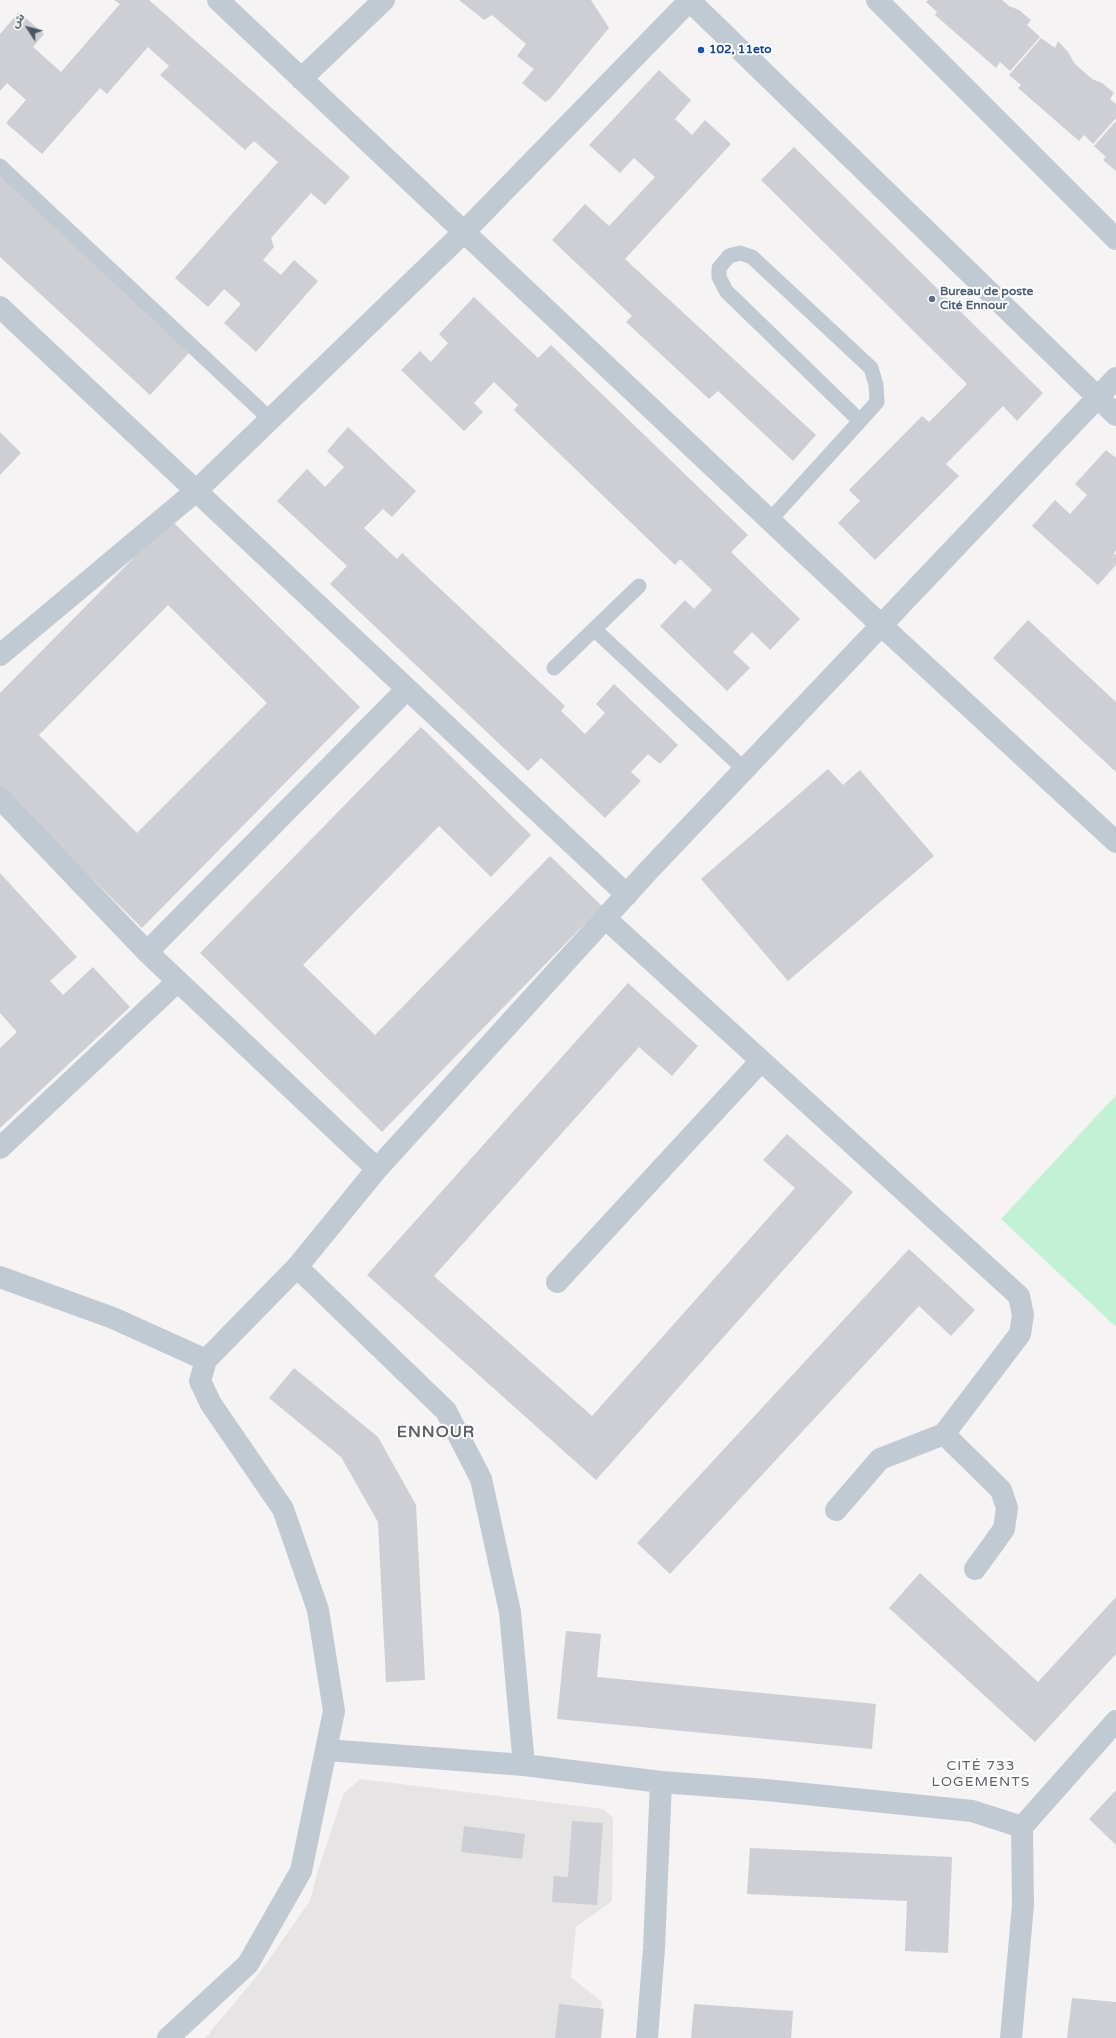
<!DOCTYPE html>
<meta charset="utf-8">
<style>
body{margin:0}
#map{position:relative;width:1116px;height:2038px;overflow:hidden;background:#f5f3f3;font-family:"Varela Round","Noto Sans Arabic",sans-serif}
canvas{display:block}
.north{position:absolute;left:8px;top:8px;width:40px;height:40px;-webkit-text-stroke:3px #fff;paint-order:stroke;rotate:306deg;font-size:11px;font-weight:700;line-height:16px;text-align:center;color:#4a5661}
.north::after{content:'';display:block;margin:auto;width:14px;height:18px;background:#4a5661;clip-path:polygon(50% 0,100% 100%,50% 72%,0 100%)}
</style>
<div id="map">
<canvas width="1116" height="2038"></canvas>
<div class="north">ش</div>
</div>
<script>
const ctx = document.querySelector('canvas').getContext('2d');
ctx.lineJoin = 'round';
function fillPath(path, color) { ctx.fillStyle = color; ctx.fill(path, 'evenodd'); }
const toPath = rows => new Path2D(rows.map(r => 'M' + r).join(''));
function strokePath(path, color, width, dash) { ctx.strokeStyle = color; ctx.lineWidth = width; ctx.lineCap = dash ? 'butt' : 'round'; ctx.setLineDash(dash || []); ctx.stroke(path); }
function label(font, color, halo, rows, align = 'center') {
  ctx.font = font + ' "Varela Round",sans-serif'; ctx.lineWidth = 4; ctx.setLineDash([]); ctx.textBaseline = 'middle'; ctx.strokeStyle = halo; ctx.fillStyle = color; for (const [text, x, y, turn = 0] of rows) {
    ctx.save(); ctx.translate(x, y); ctx.rotate((+turn || 0) * Math.PI / 180); ctx.textAlign = isNaN(turn) ? turn : align; if (halo) ctx.strokeText(text, 0, 0); ctx.fillText(text, 0, 0); ctx.restore();
  }
}
const education = toPath([
 [360,1779,603,1809,613,1818,612,1901,576,1927,571,1977,602,2002,598,2038,205,2038,260,1972,310,1901,318,1870,344,1793]
]);
const green = toPath([
 [1116,1095,1116,1326,1115,1326,1001,1219]
]);
const building = toPath([
 [114,0,149,0,350,177,325,205,311,193,271,238,274,247,263,260,281,275,294,260,318,281,256,352,224,323,241,304,224,289,208,307,175,278,278,162,254,141,245,150,160,75,169,66,148,47,107,94,100,88,42,154,6,123,26,100,7,83,0,91,0,34,19,12,44,34,33,47,61,72,120,4],
 [459,0,591,0,609,28,550,99,545,102,522,83,534,69,517,56,526,44,492,15,484,20],
 [928,0,1002,0,1009,6,1019,10,1031,20,1027,25,1040,37,1010,71,1000,62,996,68,935,15,937,12,926,2],
 [1041,38,1055,48,1058,41,1068,52,1075,64,1092,79,1102,83,1114,93,1110,99,1116,104,1116,118,1093,144,1084,135,1079,141,1018,88,1021,85,1009,75],
 [659,70,691,100,675,119,692,135,705,120,731,144,625,259,816,435,793,461,718,391,709,399,626,322,632,316,552,240,585,204,609,226,655,177,634,158,620,173,589,145],
 [1116,121,1116,171,1103,160,1106,157,1094,146],
 [794,147,1043,393,1017,421,1003,406,946,464,959,476,875,560,838,523,860,501,849,490,922,416,929,422,967,384,761,180],
 [0,176,190,352,150,395,0,257],
 [474,297,538,358,551,345,748,535,731,552,800,619,770,650,752,632,733,652,750,668,727,691,660,626,685,600,694,609,712,590,680,559,675,565,514,410,518,405,494,382,474,403,483,412,464,431,401,370,420,351,431,362,448,343,439,334],
 [348,427,416,491,392,517,383,509,364,528,397,559,402,553,565,706,561,711,585,734,605,713,596,704,614,684,678,745,660,764,648,754,631,772,641,781,605,818,541,758,528,771,330,584,347,566,277,501,307,469,325,487,344,467,327,451],
 [0,432,21,453,0,475],
 [1106,450,1116,458,1116,550,1114,553,1116,555,1116,565,1098,585,1032,526,1055,500,1070,514,1087,495,1075,484],
 [171,520,360,707,142,928,0,787,0,693],
 [168,605,267,703,137,833,39,735],
 [1028,620,1116,702,1116,772,993,658],
 [421,727,531,835,491,877,439,826,303,965,375,1035,550,856,602,906,382,1132,200,953],
 [828,769,843,785,860,770,934,856,788,981,701,879],
 [0,873,77,957,50,981,63,995,93,967,130,1007,0,1128,0,1048,17,1032,0,1013],
 [628,983,698,1046,672,1076,639,1047,434,1276,592,1416,795,1188,763,1160,787,1134,853,1192,596,1480,367,1275],
 [909,1249,975,1310,951,1336,919,1306,670,1574,637,1543],
 [294,1368,378,1437,416,1505,425,1680,386,1682,378,1522,341,1457,269,1398],
 [920,1573,1038,1682,1116,1597,1116,1654,1035,1742,889,1608],
 [566,1631,601,1634,597,1677,876,1704,872,1749,557,1719],
 [1116,1790,1116,1845,1089,1819],
 [572,1821,603,1823,597,1905,552,1902,554,1876,568,1877],
 [464,1826,525,1834,522,1859,461,1852],
 [750,1848,952,1857,948,1953,905,1951,907,1901,747,1894],
 [1072,1998,1116,2002,1116,2038,1067,2038],
 [559,2004,604,2009,601,2038,555,2038],
 [694,2004,793,2011,791,2038,691,2038]
]);
const service = toPath([
 [0,166,271,420],
 [770,520,860,421,877,402,876,385,871,368,752,257,740,253,729,256,719,268,719,277,726,291,860,421],
 [594,629,745,770],
 [554,668,639,586]
]);
const minor = toPath([
 [218,0,882,626,1116,842],
 [689,0,1116,415],
 [877,0,1116,239],
 [301,79,384,0],
 [0,307,627,895],
 [0,655,196,491,464,232,690,0],
 [0,798,147,952,377,1169],
 [605,918,1019,1296,1023,1315,1020,1334,944,1434,1001,1490,1007,1508,1004,1529,975,1569],
 [147,952,407,689],
 [0,1148,178,981],
 [297,1267,446,1411,481,1479,510,1612,524,1765],
 [0,1277,113,1318,206,1360],
 [557,1282,761,1061],
 [836,1510,880,1459,944,1434],
 [326,1750,524,1765,661,1782,766,1790,972,1811,1022,1827],
 [168,2038,248,1964,301,1871,334,1711,318,1610,283,1509,211,1404,200,1381,206,1360,297,1267,377,1169,648,871,1116,378],
 [647,2038,654,1948,661,1782],
 [1011,2038,1023,1905,1022,1827,1116,1721]
]);
const markers = [
 [701,50,4,"#1a4fb4"],
 [932,299,4,"#5c6f8a"]
];
const transitNames = [
 ["102, 11eto",709,50]
];
const serviceNames = [
 ["Bureau de poste",940,292],
 ["Cité Ennour",940,306]
];
const quarterNames = [
 ["CITÉ 733",981,1766],
 ["LOGEMENTS",981,1782]
];
const districtNames = [
 ["ENNOUR",436,1433]
];
fillPath(education, '#e6e4e5');
fillPath(green, '#c3f1d5');
fillPath(building, '#cdcfd5');
strokePath(service, '#c1cad2', 15);
strokePath(minor, '#c1cad2', 22);
for (const [x, y, r, color] of markers) { const dot = new Path2D(); dot.arc(x, y, r, 0, 2 * Math.PI); ctx.fillStyle = color; ctx.fill(dot); strokePath(dot, '#fff', 1.5); }
label('bold 12px', '#164399', '#fff', transitNames, 'left');
label('bold 12px', '#4e5e75', '#fff', serviceNames, 'left');
ctx.letterSpacing = '1px';
label('14px', '#5f6368', '#fff', quarterNames);
ctx.letterSpacing = '0px';
ctx.letterSpacing = '1px';
label('bold 16px', '#5f6368', '#fff', districtNames);
ctx.letterSpacing = '0px';
</script>
